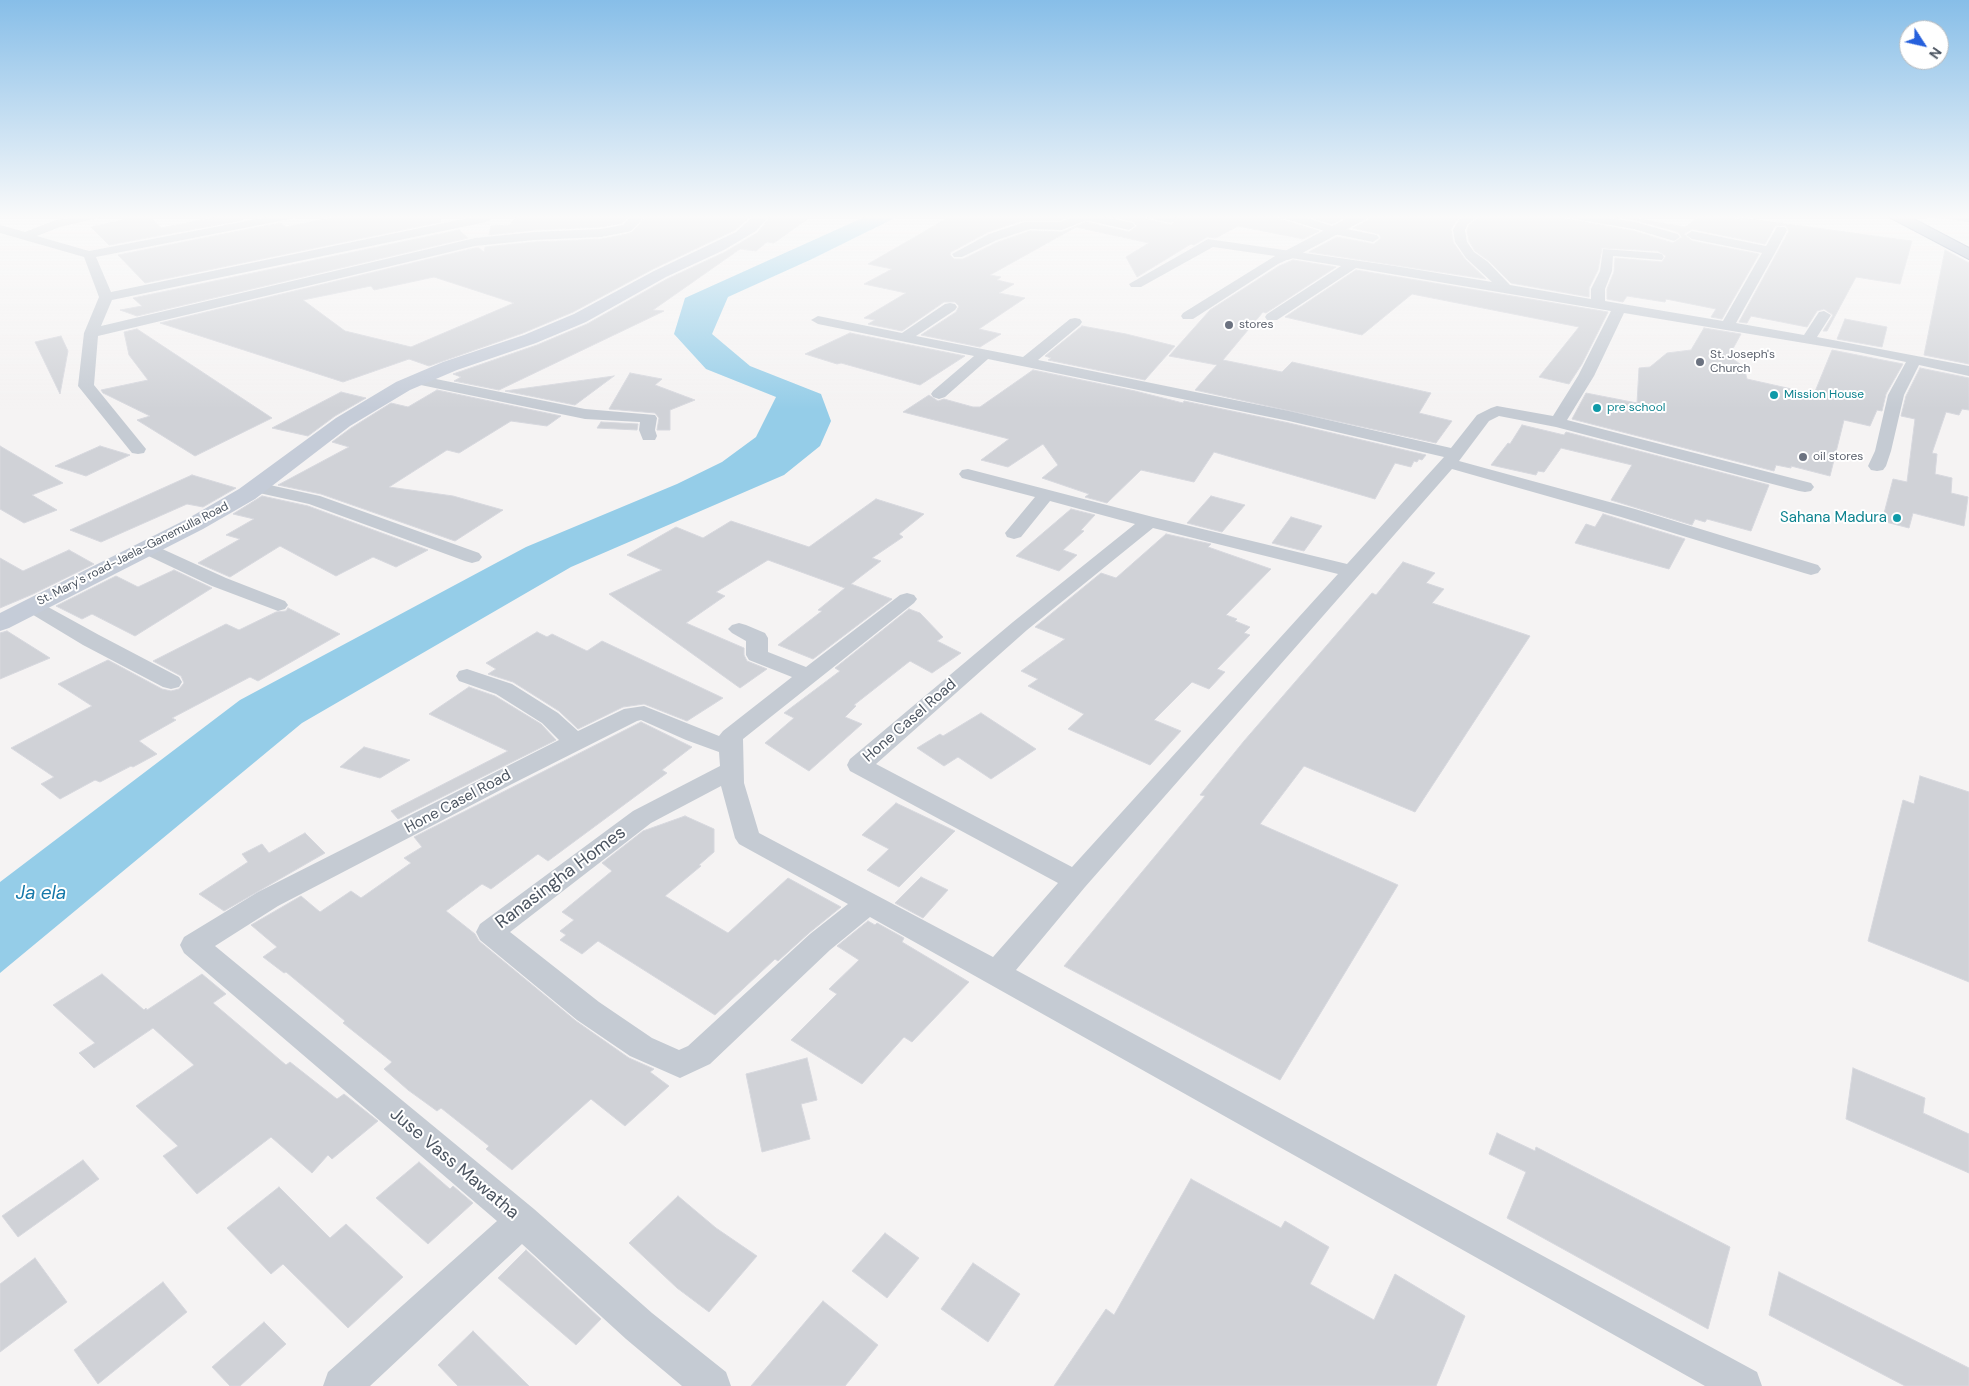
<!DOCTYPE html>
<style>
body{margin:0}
#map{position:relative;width:1969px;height:1386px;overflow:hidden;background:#f5f3f3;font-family:"DM Sans",sans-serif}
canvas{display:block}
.north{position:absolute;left:1899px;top:20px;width:50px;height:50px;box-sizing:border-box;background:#fff;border:1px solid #b7bbbf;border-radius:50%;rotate:125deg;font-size:14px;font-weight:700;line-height:20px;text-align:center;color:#4b5460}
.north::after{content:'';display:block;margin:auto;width:18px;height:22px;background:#2660dc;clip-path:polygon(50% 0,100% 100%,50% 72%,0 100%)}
</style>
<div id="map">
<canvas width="1969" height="1386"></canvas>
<div class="north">N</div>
</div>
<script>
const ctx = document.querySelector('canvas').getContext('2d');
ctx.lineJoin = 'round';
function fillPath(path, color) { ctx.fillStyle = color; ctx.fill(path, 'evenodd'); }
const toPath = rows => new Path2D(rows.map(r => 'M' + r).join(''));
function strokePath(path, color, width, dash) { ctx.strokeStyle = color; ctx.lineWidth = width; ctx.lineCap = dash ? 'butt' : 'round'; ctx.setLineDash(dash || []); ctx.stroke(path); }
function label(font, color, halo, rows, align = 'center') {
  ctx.font = font + ' "DM Sans",sans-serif'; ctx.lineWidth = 4; ctx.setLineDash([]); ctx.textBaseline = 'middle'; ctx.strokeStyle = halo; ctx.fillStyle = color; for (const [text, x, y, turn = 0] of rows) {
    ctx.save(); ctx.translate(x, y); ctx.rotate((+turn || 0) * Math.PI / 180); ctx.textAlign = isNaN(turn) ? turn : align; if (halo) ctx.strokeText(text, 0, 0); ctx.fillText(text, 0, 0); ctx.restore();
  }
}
const water = toPath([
 [869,215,901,215,812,259,728,297,712,334,750,366,821,394,831,421,820,446,784,475,571,567,302,723,0,973,0,882,240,700,526,547,677,484,722,462,756,437,776,397,706,369,674,334,685,298]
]);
const building = toPath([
 [118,215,149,215,161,228,228,215,237,215,243,220,109,245,91,227,123,220,118,215],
 [346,215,440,215,441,222,145,283,118,255,254,228,281,223,286,227,346,215],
 [518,215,630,215,622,223,601,227,534,230,489,235,491,226,510,225,518,215],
 [646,215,752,215,735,230,653,269,573,312,523,333,429,366,409,359,343,382,160,323,475,248,479,248,484,252,485,247,534,242,601,239,627,234,632,232,641,223,646,215],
 [434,277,514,303,411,347,345,331,303,300,371,286,374,290,434,277],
 [772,215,813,215,774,243,767,242,756,251,740,249,653,310,664,311,499,390,454,381,461,377,453,374,537,345,587,324,667,279,725,252,757,233,772,215],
 [953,215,1073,215,1060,220,1024,220,988,232,951,252,950,255,954,259,963,259,998,242,1030,231,1062,232,1086,222,1129,232,1137,226,1133,221,1103,215,1141,215,1145,219,1171,225,1183,215,1276,215,1279,219,1319,231,1303,239,1238,226,1216,238,1207,237,1194,245,1191,244,1137,277,1126,257,1149,243,1076,227,990,275,1001,277,997,280,1014,284,999,293,1025,298,979,329,1001,334,980,347,921,335,956,312,959,306,955,302,944,302,902,331,868,324,875,320,864,318,906,293,864,284,892,269,868,264,953,215],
 [1302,215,1349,215,1332,224,1302,215],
 [1372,215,1463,215,1457,219,1451,229,1453,242,1465,259,1486,279,1309,252,1337,237,1374,244,1381,238,1379,234,1353,228,1369,220,1372,215],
 [1482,215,1544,215,1634,231,1673,243,1682,237,1678,232,1636,220,1616,217,1616,215,1639,215,1638,219,1685,227,1702,215,1715,215,1742,220,1742,218,1912,241,1900,284,1856,277,1827,331,1823,331,1833,315,1824,309,1817,311,1807,327,1751,316,1747,323,1739,322,1789,231,1785,225,1775,226,1765,244,1692,229,1684,234,1692,241,1759,254,1722,319,1711,317,1716,309,1666,299,1665,302,1627,296,1623,302,1607,299,1607,289,1614,272,1615,258,1662,262,1666,256,1658,251,1602,248,1598,270,1589,288,1589,297,1511,283,1489,261,1475,251,1469,241,1467,230,1469,225,1482,215],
 [459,230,468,238,137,316,120,310,142,306,133,298,459,230],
 [1945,250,1969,263,1969,364,1924,355,1945,250],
 [1293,260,1336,267,1266,313,1263,312,1223,360,1282,372,1292,362,1431,393,1419,413,1452,421,1436,443,1195,390,1217,365,1169,356,1210,310,1279,266,1293,260],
 [1356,270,1608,312,1582,364,1569,384,1539,377,1579,327,1412,294,1362,335,1285,317,1356,270],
 [1845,319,1887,327,1882,347,1837,339,1845,319],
 [1082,326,1126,334,1175,346,1145,380,1048,360,1051,358,1045,356,1082,326],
 [1704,328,1741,334,1729,356,1744,367,1747,379,1814,394,1832,350,1903,364,1886,394,1882,411,1877,410,1870,426,1844,420,1830,476,1791,466,1791,468,1776,465,1774,471,1572,419,1586,393,1637,403,1639,368,1650,367,1667,353,1691,350,1704,328],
 [137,329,272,418,195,456,137,420,150,416,103,393,101,390,148,380,129,355,124,332,137,329],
 [850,333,965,356,920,385,841,363,837,364,805,354,850,333],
 [61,336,68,351,60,394,35,342,61,336],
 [1920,368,1969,378,1969,410,1962,409,1959,415,1946,412,1932,453,1937,454,1935,474,1952,478,1951,493,1968,497,1964,526,1913,513,1909,528,1882,521,1893,479,1907,482,1915,419,1901,416,1906,396,1920,368],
 [1033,370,1135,391,1183,403,1184,401,1289,423,1426,455,1422,460,1419,459,1417,462,1414,461,1411,467,1395,463,1375,499,1214,452,1194,482,1141,470,1107,503,1085,497,1089,494,1042,478,1058,465,1043,444,1008,467,981,460,1009,439,903,412,929,395,938,401,944,399,973,407,980,407,1033,370],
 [630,373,662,379,655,385,695,400,670,410,670,430,657,430,659,418,655,413,609,409,630,373],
 [614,376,575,405,505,391,614,376],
 [437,390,561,416,547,426,511,421,459,453,447,450,389,487,453,496,503,510,455,541,321,494,278,485,349,447,332,442,351,428,391,403,408,407,437,390],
 [341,392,366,398,335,416,308,436,272,428,341,392],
 [601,422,638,424,637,430,597,428,601,422],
 [1522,425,1564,435,1566,432,1769,485,1751,531,1707,519,1705,522,1695,519,1692,525,1611,500,1632,465,1561,448,1544,472,1538,471,1536,475,1491,465,1508,443,1510,444,1522,425],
 [0,446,63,483,32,495,57,510,24,523,0,509,0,446],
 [100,446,130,455,86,476,55,466,100,446],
 [192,475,236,488,203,507,187,504,101,542,70,530,192,475],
 [262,496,308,506,428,550,396,567,373,557,336,576,280,546,230,577,198,563,240,539,226,535,254,519,233,514,262,496],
 [1211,496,1245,505,1222,532,1187,523,1211,496],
 [876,499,924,514,899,534,903,537,872,558,881,561,851,584,892,599,813,659,778,645,822,611,818,610,845,588,768,560,716,592,725,596,686,623,744,648,744,655,747,661,767,669,740,688,609,594,662,570,627,555,676,527,703,538,731,521,809,547,876,499],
 [1071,509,1095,515,1081,530,1084,531,1063,550,1077,555,1059,571,1016,556,1071,509],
 [1603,514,1685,539,1669,569,1575,543,1586,524,1595,527,1603,514],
 [1291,517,1322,526,1304,551,1272,543,1291,517],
 [1166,534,1211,544,1208,547,1271,569,1226,615,1237,619,1235,621,1250,627,1244,633,1250,635,1217,669,1225,672,1209,689,1192,682,1154,720,1181,731,1150,765,1068,729,1084,714,1028,686,1038,679,1021,671,1065,639,1035,627,1101,573,1116,578,1166,534],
 [69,550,94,564,33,594,0,608,0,558,23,571,69,550],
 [1403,562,1435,573,1426,583,1444,589,1432,603,1530,636,1415,812,1304,766,1260,824,1398,885,1280,1080,1064,966,1205,796,1200,795,1244,741,1372,593,1376,595,1403,562],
 [174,570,212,588,135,636,92,614,82,619,56,606,116,576,138,587,174,570],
 [288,608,340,634,258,681,250,677,172,718,176,720,139,741,157,754,133,767,131,766,100,782,95,780,60,799,41,784,54,777,11,748,92,706,58,684,108,660,162,689,171,691,179,689,184,683,181,676,153,661,226,624,239,630,276,612,286,611,288,608],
 [909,609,920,613,943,637,937,641,961,653,932,673,910,661,854,705,856,706,845,717,862,724,809,771,765,743,794,718,784,713,840,671,835,668,909,609],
 [7,631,50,658,0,679,0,633,7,631],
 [537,632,547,637,552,634,587,651,602,641,723,698,687,721,644,704,623,707,578,729,559,711,513,682,488,674,496,669,486,663,537,632],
 [469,687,495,696,541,724,556,740,398,819,391,811,508,751,429,714,469,687],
 [981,713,1036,749,991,779,958,757,944,766,917,748,940,734,943,736,981,713],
 [641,722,692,747,662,770,667,773,548,861,538,854,491,889,482,884,446,911,475,934,479,941,576,1021,629,1058,654,1069,650,1072,669,1086,625,1126,591,1099,512,1170,486,1149,489,1146,441,1108,437,1111,408,1090,384,1069,392,1062,343,1023,345,1021,286,972,284,973,263,957,277,947,251,925,301,896,320,912,351,891,361,898,411,863,404,858,422,847,414,837,641,722],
 [364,747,410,760,380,778,340,767,364,747],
 [1920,776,1969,792,1969,982,1868,941,1903,800,1914,804,1920,776],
 [896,803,955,831,899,887,867,870,889,849,862,835,896,803],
 [685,816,714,829,714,852,699,865,701,866,665,896,728,933,788,878,841,907,809,933,778,961,775,959,715,1015,598,941,582,954,560,940,566,935,560,931,574,920,562,912,612,871,602,863,643,831,685,816],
 [305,833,325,853,224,911,199,894,248,862,242,854,262,844,269,853,305,833],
 [921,877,948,890,923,918,895,903,921,877],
 [868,921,875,925,877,923,904,938,902,942,969,982,912,1042,904,1037,862,1084,791,1040,837,994,829,989,859,960,837,946,868,921],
 [102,974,144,1010,146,1008,147,1010,202,974,226,994,213,1003,286,1065,290,1062,337,1099,344,1094,378,1121,332,1159,328,1155,312,1173,271,1137,197,1194,163,1156,178,1146,136,1106,194,1065,153,1028,94,1068,79,1053,95,1043,53,1005,102,974],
 [807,1058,817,1100,801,1104,810,1139,762,1152,746,1074,807,1058],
 [1853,1068,1925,1098,1923,1113,1969,1134,1969,1173,1846,1119,1853,1068],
 [1497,1133,1535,1151,1536,1147,1730,1247,1708,1329,1507,1218,1526,1172,1489,1154,1497,1133],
 [83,1160,99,1179,18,1237,2,1216,83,1160],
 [419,1162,450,1189,453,1186,473,1203,428,1244,376,1198,419,1162],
 [1191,1179,1281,1228,1285,1221,1329,1247,1310,1284,1374,1320,1395,1274,1465,1316,1436,1386,1054,1386,1106,1309,1114,1315,1191,1179],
 [279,1187,330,1238,346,1224,403,1277,348,1328,283,1264,271,1274,227,1228,279,1187],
 [678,1196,716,1228,757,1256,709,1312,677,1288,629,1243,678,1196],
 [885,1233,919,1258,887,1298,852,1271,885,1233],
 [526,1250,601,1319,576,1345,498,1278,526,1250],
 [35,1258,67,1302,0,1352,0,1284,35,1258],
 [973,1263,1020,1294,988,1342,941,1309,973,1263],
 [1779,1272,1969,1368,1969,1386,1905,1386,1769,1315,1779,1272],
 [163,1282,187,1312,98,1384,74,1350,163,1282],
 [823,1301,878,1345,845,1386,751,1386,823,1301],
 [264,1322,286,1344,240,1386,230,1386,212,1367,264,1322],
 [473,1331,529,1386,458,1386,438,1365,473,1331]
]);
const minor = toPath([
 [83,215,104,215,102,217,60,227,37,236,89,251,278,215,301,215,295,218,96,257,111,292,483,215,495,215,490,220,486,222,112,300,101,326,475,238,534,232,601,229,623,225,632,215,644,215,640,222,631,231,627,232,601,237,534,240,475,246,98,336,94,385,146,449,144,453,138,454,132,453,78,386,84,333,99,297,84,257,0,233,0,225,25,232,53,221,83,215],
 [1078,215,1095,215,1133,223,1135,226,1129,230,1086,220,1062,230,1030,229,997,240,962,257,954,257,952,254,989,234,1025,222,1060,222,1078,215],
 [1143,215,1167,215,1175,217,1177,219,1171,223,1145,217,1143,215],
 [1278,215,1296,215,1336,227,1377,235,1379,238,1373,242,1334,234,1280,217,1278,215],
 [1466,215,1480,215,1468,224,1465,230,1467,242,1474,252,1488,262,1510,285,1591,299,1591,289,1600,271,1603,249,1658,253,1662,254,1664,257,1662,260,1613,256,1612,271,1605,289,1605,301,1723,321,1762,253,1692,239,1686,235,1692,231,1766,246,1777,227,1785,227,1787,230,1776,251,1736,323,1804,335,1819,312,1824,311,1831,315,1817,337,1969,366,1969,376,1919,365,1904,395,1891,451,1886,466,1883,470,1877,471,1871,470,1868,466,1875,451,1888,395,1906,362,1858,352,1624,313,1594,376,1567,420,1811,483,1814,487,1811,491,1805,492,1799,491,1556,427,1499,416,1489,421,1459,461,1635,509,1818,565,1821,569,1818,573,1811,575,1804,573,1621,517,1452,469,1085,887,1016,970,1757,1372,1762,1386,1705,1386,870,917,830,950,710,1064,680,1078,630,1056,577,1020,480,940,476,932,480,924,633,811,720,766,719,752,686,740,641,720,637,721,510,785,278,906,215,946,534,1209,652,1313,726,1372,731,1386,682,1386,626,1339,522,1244,370,1386,323,1386,328,1372,497,1221,184,953,180,945,184,937,258,892,559,740,542,723,496,694,459,681,456,676,459,671,467,669,512,684,558,713,578,731,624,709,644,706,719,736,723,731,792,677,749,660,746,655,746,641,732,633,728,629,732,625,739,623,746,625,765,633,768,638,768,652,806,667,900,595,907,593,914,595,917,599,914,603,743,739,744,783,759,833,993,957,1058,883,850,771,847,765,850,759,1013,622,1135,524,1050,501,1021,537,1014,539,1007,537,1005,533,1035,497,962,478,959,474,962,470,968,469,1153,517,1347,564,1444,457,1289,421,988,359,945,397,939,399,933,397,931,394,933,391,974,356,818,324,811,320,818,316,902,333,945,304,950,303,955,304,957,307,955,310,916,336,1023,357,1070,319,1075,318,1080,319,1082,322,1080,325,1038,360,1289,411,1451,448,1477,415,1491,408,1497,406,1553,416,1578,376,1611,311,1356,268,1277,320,1267,320,1265,317,1267,314,1341,266,1291,258,1278,264,1193,319,1183,319,1181,316,1183,313,1275,256,1213,247,1141,287,1131,287,1129,284,1208,239,1395,266,1492,282,1466,258,1455,242,1453,230,1459,220,1466,215],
 [1153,528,1338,574,1072,867,876,764,1027,630,1153,528],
 [721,786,735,838,739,844,848,904,810,934,688,1046,679,1050,652,1038,599,1002,510,932,651,823,721,786],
 [1562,215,1588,215,1635,222,1678,234,1680,237,1674,241,1634,229,1568,218,1562,215],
 [1893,215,1969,215,1969,222,1943,218,1898,219,1894,218,1893,215],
 [416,375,585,409,655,415,657,418,655,430,657,436,655,440,643,440,639,430,640,422,585,419,411,383,408,380,411,377,416,375],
 [256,482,320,496,479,553,482,557,479,561,472,563,465,561,309,504,250,491,247,487,250,483,256,482],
 [147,542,226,578,285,601,288,605,285,609,278,611,212,586,140,552,137,548,140,544,147,542],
 [32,600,39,602,99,635,179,677,182,682,179,687,171,689,163,687,83,645,25,610,22,606,25,602,32,600]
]);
const tertiary = toPath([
 [1353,215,1370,215,1368,218,1293,258,1288,260,1283,258,1280,255,1283,252,1353,215]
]);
const secondary = toPath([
 [755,215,770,215,756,231,724,250,666,277,586,322,536,343,457,370,410,390,350,426,255,499,203,529,9,628,0,631,0,613,187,519,239,489,336,418,396,382,443,362,524,335,574,314,654,271,736,232,755,215]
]);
const trunk = toPath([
 [1889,215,1906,215,1969,248,1969,259,1891,218,1889,215]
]);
const markers = [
 [1229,325,5,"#6b7280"],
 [1700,362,5,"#6b7280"],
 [1774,395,5,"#0f9aa8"],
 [1597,408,5,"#0f9aa8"],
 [1803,457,5,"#6b7280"],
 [1897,518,5,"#0f9aa8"]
];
const farWorshipnames = [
 ["stores",1239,325],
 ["St. Joseph's",1710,355],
 ["Church",1710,369],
 ["oil stores",1813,457]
];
const farCulturenames = [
 ["Mission House",1784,395],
 ["pre school",1607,408]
];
const farStreetnames = [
 ["St. Mary's road-Jaela-Ganemulla Road",133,554,-27]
];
const cultureNames = [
 ["Sahana Madura",1887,518]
];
const streetNames = [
 ["Hone Casel Road",910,721,-41],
 ["Hone Casel Road",458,802,-28]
];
const nearStreetnames = [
 ["Ranasingha Homes",561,878,-37],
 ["Juse Vass Mawatha",454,1164,40]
];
const nearWaternames = [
 ["Ja ela",41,894]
];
fillPath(water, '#95cde8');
fillPath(building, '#d0d2d7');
strokePath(building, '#d7d8de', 1);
strokePath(trunk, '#798baa', 2);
fillPath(minor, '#c5cbd3');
fillPath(tertiary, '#c5cbd3');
fillPath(secondary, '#c5ccd8');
fillPath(trunk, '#a2b0c6');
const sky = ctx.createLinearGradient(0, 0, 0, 409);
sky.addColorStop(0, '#87bee8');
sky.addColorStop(0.53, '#fafafa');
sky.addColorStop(1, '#fafafa00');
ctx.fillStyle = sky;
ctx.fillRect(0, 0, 1969, 409);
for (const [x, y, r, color] of markers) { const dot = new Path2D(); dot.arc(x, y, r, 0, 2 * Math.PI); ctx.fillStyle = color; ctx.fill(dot); strokePath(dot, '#fff', 2); }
label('12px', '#5b616d', '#fff', farWorshipnames, 'left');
label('12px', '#0d838f', '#fff', farCulturenames, 'left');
label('12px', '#4b5460', '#fff', farStreetnames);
label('15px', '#0d838f', '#fff', cultureNames, 'right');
label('15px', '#4b5460', '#fff', streetNames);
label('18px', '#4b5460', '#fff', nearStreetnames);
label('italic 19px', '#1578a9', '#fff', nearWaternames);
</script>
